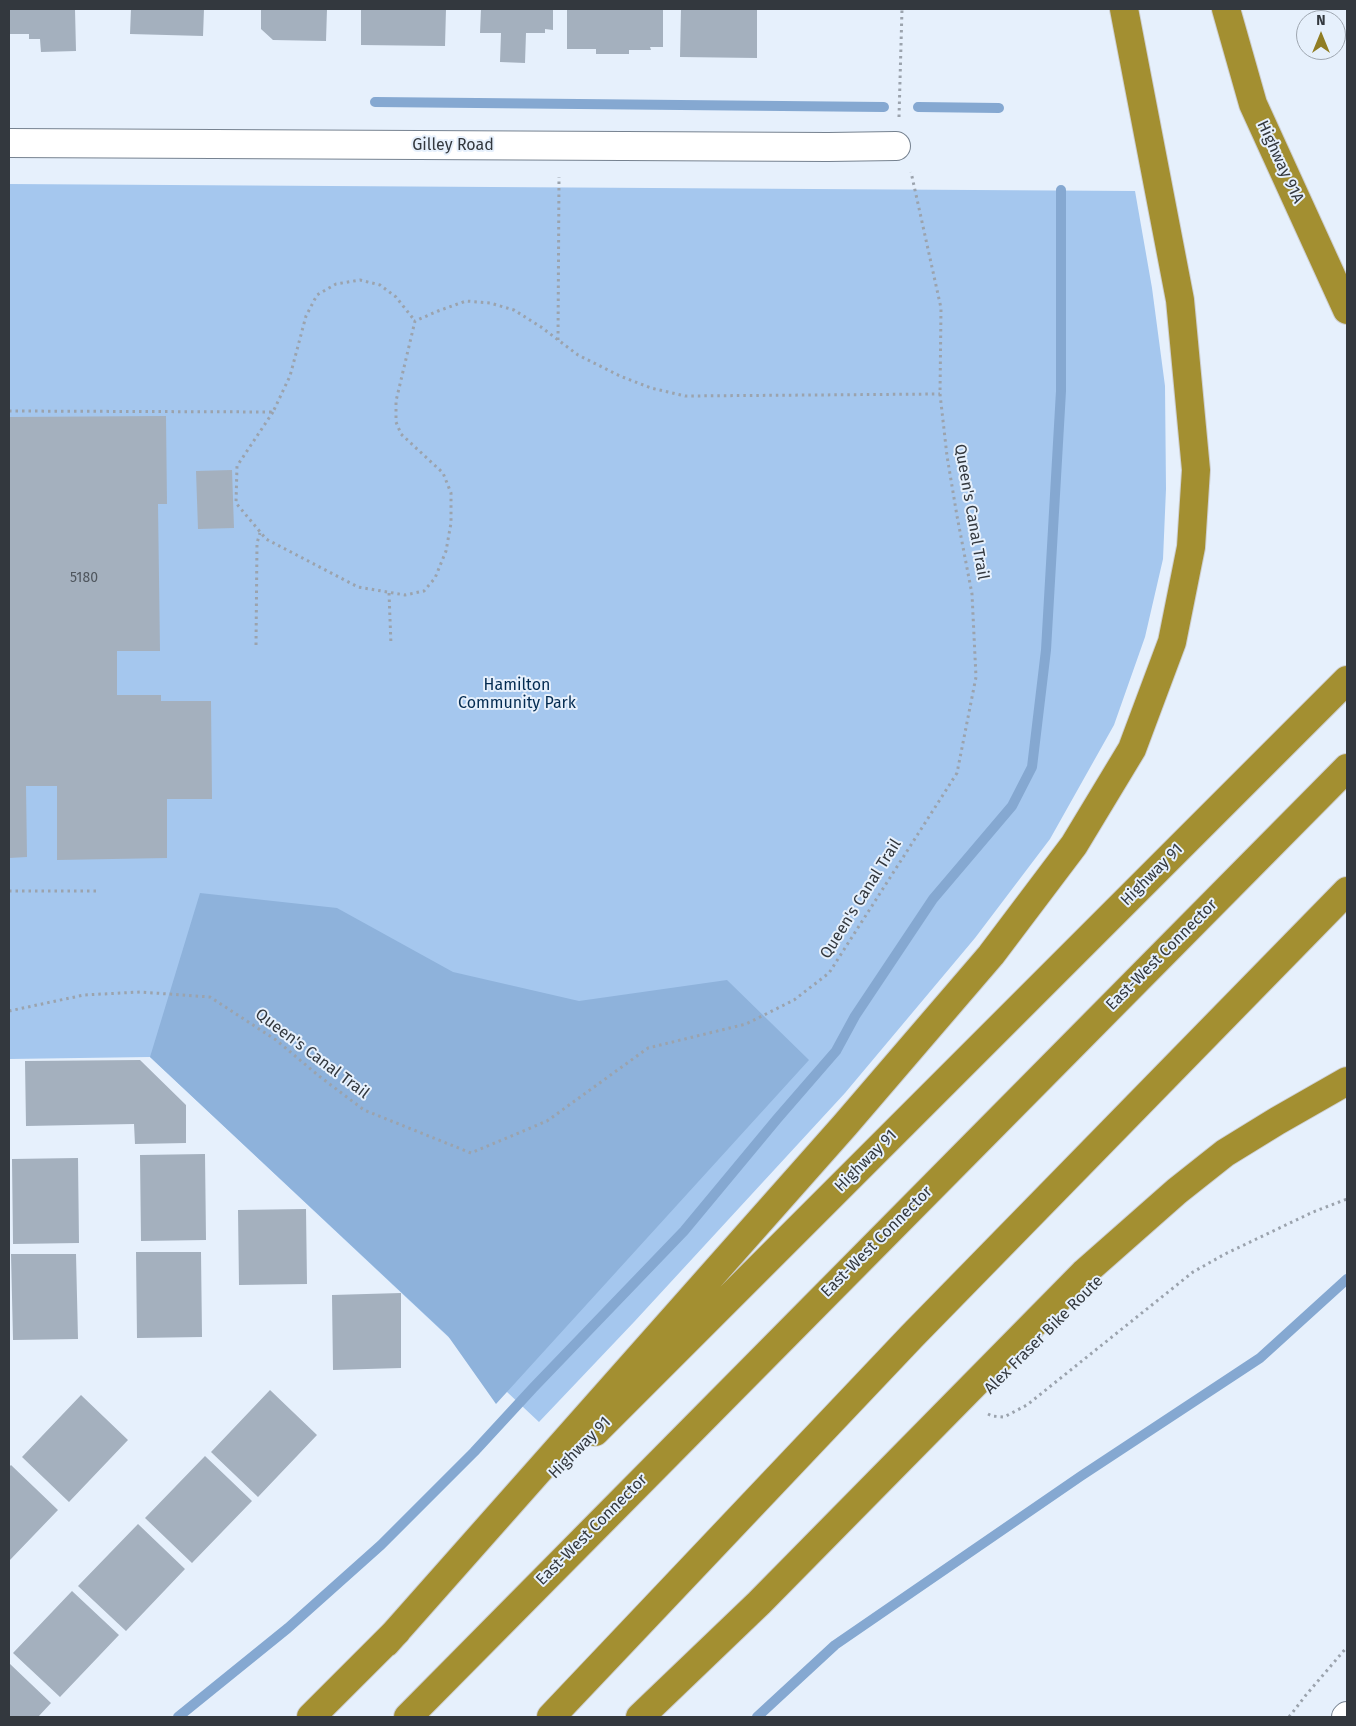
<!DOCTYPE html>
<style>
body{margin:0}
#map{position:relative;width:1356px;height:1726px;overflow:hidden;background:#e6f0fc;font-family:"Fira Sans",sans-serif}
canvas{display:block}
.frame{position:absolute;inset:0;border:10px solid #33383e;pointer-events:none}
.north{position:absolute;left:1296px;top:10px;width:50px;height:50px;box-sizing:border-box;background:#e6f0fc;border:1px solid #9ea6b0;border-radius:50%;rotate:0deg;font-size:14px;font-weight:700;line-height:20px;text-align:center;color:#33383e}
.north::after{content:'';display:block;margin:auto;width:18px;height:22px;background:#907d24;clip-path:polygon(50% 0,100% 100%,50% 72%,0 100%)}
</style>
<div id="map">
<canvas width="1356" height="1726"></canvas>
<div class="frame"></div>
<div class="north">N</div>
</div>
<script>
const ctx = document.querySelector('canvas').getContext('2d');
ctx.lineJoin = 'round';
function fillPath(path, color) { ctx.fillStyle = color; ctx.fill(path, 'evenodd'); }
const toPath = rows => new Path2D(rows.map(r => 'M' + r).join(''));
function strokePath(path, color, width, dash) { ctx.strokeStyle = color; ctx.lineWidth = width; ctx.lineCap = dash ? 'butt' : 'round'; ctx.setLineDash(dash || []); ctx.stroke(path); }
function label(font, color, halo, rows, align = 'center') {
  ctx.font = font + ' "Fira Sans",sans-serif'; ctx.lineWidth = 4; ctx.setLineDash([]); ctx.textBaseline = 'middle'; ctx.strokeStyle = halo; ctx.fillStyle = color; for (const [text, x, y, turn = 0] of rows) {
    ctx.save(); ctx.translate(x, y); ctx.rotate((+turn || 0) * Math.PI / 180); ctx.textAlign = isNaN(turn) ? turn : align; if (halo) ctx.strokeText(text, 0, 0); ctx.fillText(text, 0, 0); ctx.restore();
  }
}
const green = toPath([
 [9,184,1135,191,1152,288,1165,386,1166,489,1163,559,1145,637,1114,725,1050,839,975,938,845,1093,634,1322,539,1422,150,1057,9,1059]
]);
const forest = toPath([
 [200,893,337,908,453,972,579,1001,727,980,809,1060,496,1404,448,1336,150,1057]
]);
const stream = toPath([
 [375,102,884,107],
 [918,107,999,108],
 [178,1717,288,1628,381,1545,474,1452,533,1388,684,1231,777,1119,836,1051,855,1016,933,899,1012,806,1032,767,1046,650,1061,391,1061,190],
 [757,1717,835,1645,1081,1476,1260,1358,1347,1279]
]);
const building = toPath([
 [9,9,75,9,76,51,41,52,40,39,29,39,29,34,9,34],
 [131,9,204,9,203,36,130,34],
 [261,9,327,9,326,41,273,40,261,29],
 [361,9,446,9,445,46,361,45],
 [481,9,553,9,553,30,545,29,545,33,526,33,525,63,500,62,501,33,480,33],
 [567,9,663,9,663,47,650,47,651,50,629,50,629,54,596,54,596,49,567,49],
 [681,9,757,9,757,58,680,57],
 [166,416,167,504,158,504,160,651,117,651,117,695,161,695,161,701,211,701,212,799,167,799,167,858,57,860,57,786,26,786,27,857,9,858,9,417],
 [232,470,234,528,198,529,196,471],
 [140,1060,186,1105,186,1143,135,1144,134,1124,26,1126,25,1061],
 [205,1154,206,1240,141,1241,140,1155],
 [78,1158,79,1243,13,1244,12,1159],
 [306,1209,307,1284,239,1285,238,1210],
 [136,1252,201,1252,202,1337,137,1338],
 [11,1254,76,1254,78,1339,13,1340],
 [401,1293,401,1368,333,1370,332,1295],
 [270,1390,317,1435,258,1497,211,1452],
 [81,1395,128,1440,69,1502,22,1457],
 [205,1456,252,1501,192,1563,145,1518],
 [11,1465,58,1510,9,1561,9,1467],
 [138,1524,185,1569,126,1631,78,1586],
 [72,1591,119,1635,60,1697,13,1653],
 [9,1663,51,1703,38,1717,9,1717]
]);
const path = toPath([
 [899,117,902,9],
 [558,340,559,177],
 [9,411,273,412,290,376,306,316,317,295,336,284,360,280,380,285,396,297,415,321],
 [273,412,237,466,236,503,266,539,358,587,405,595,424,591,435,578,446,551,451,523,451,493,443,473,401,434,396,422,396,401,415,321,438,311,466,301,490,303,514,310,541,327,578,355,620,376,651,388,685,396,940,394],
 [389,593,391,645],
 [256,645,257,543,260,533],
 [9,891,99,891],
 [9,1011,84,995,140,992,210,997,276,1040,319,1076,364,1110,471,1153,547,1121,648,1048,746,1024,794,1000,829,973,957,773,976,677,972,594,957,516,947,456,940,394,941,308,911,172],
 [988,1414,992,1416,1004,1417,1027,1405,1193,1272,1225,1254,1313,1212,1347,1199],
 [1289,1717,1306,1695,1347,1647]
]);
const minor = toPath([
 [9,143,828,147,896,146],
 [1346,1717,1347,1716]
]);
const highway = toPath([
 [1226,9,1253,104,1347,310],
 [595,1432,1347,680],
 [386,1643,845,1125,991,955,1074,845,1132,749,1172,642,1191,547,1196,470,1180,300,1124,9],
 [311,1717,397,1631],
 [408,1717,1347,768],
 [551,1717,912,1336,1347,891],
 [640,1717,759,1603,1084,1273,1177,1191,1225,1153,1277,1121,1347,1081]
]);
const numberNames = [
 ["5180",84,578]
];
const streetNames = [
 ["Gilley Road",453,146],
 ["Highway 91A",1280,162,65],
 ["Queen's Canal Trail",971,512,80],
 ["Highway 91",1152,875,-45],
 ["Queen's Canal Trail",861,899,-58],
 ["East-West Connector",1162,955,-45],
 ["Queen's Canal Trail",312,1054,37],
 ["Highway 91",866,1161,-45],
 ["East-West Connector",877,1242,-45],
 ["Alex Fraser Bike Route",1044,1335,-45],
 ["Highway 91",580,1448,-45],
 ["East-West Connector",592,1530,-45]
];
const parkNames = [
 ["Hamilton",517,686],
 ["Community Park",517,704]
];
fillPath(green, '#a5c7ee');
fillPath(forest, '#8eb2db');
strokePath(stream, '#85a8d1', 10);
fillPath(building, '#a4b0be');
strokePath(minor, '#768290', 30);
strokePath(highway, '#cecfd1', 30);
strokePath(path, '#9ba3ad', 3, [2.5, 4]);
strokePath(minor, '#fff', 28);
strokePath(highway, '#a38f31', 28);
label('14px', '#4f565e', null, numberNames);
label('16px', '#33383e', '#e6f0fc', streetNames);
label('16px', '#032b51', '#e6f0fc', parkNames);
</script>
